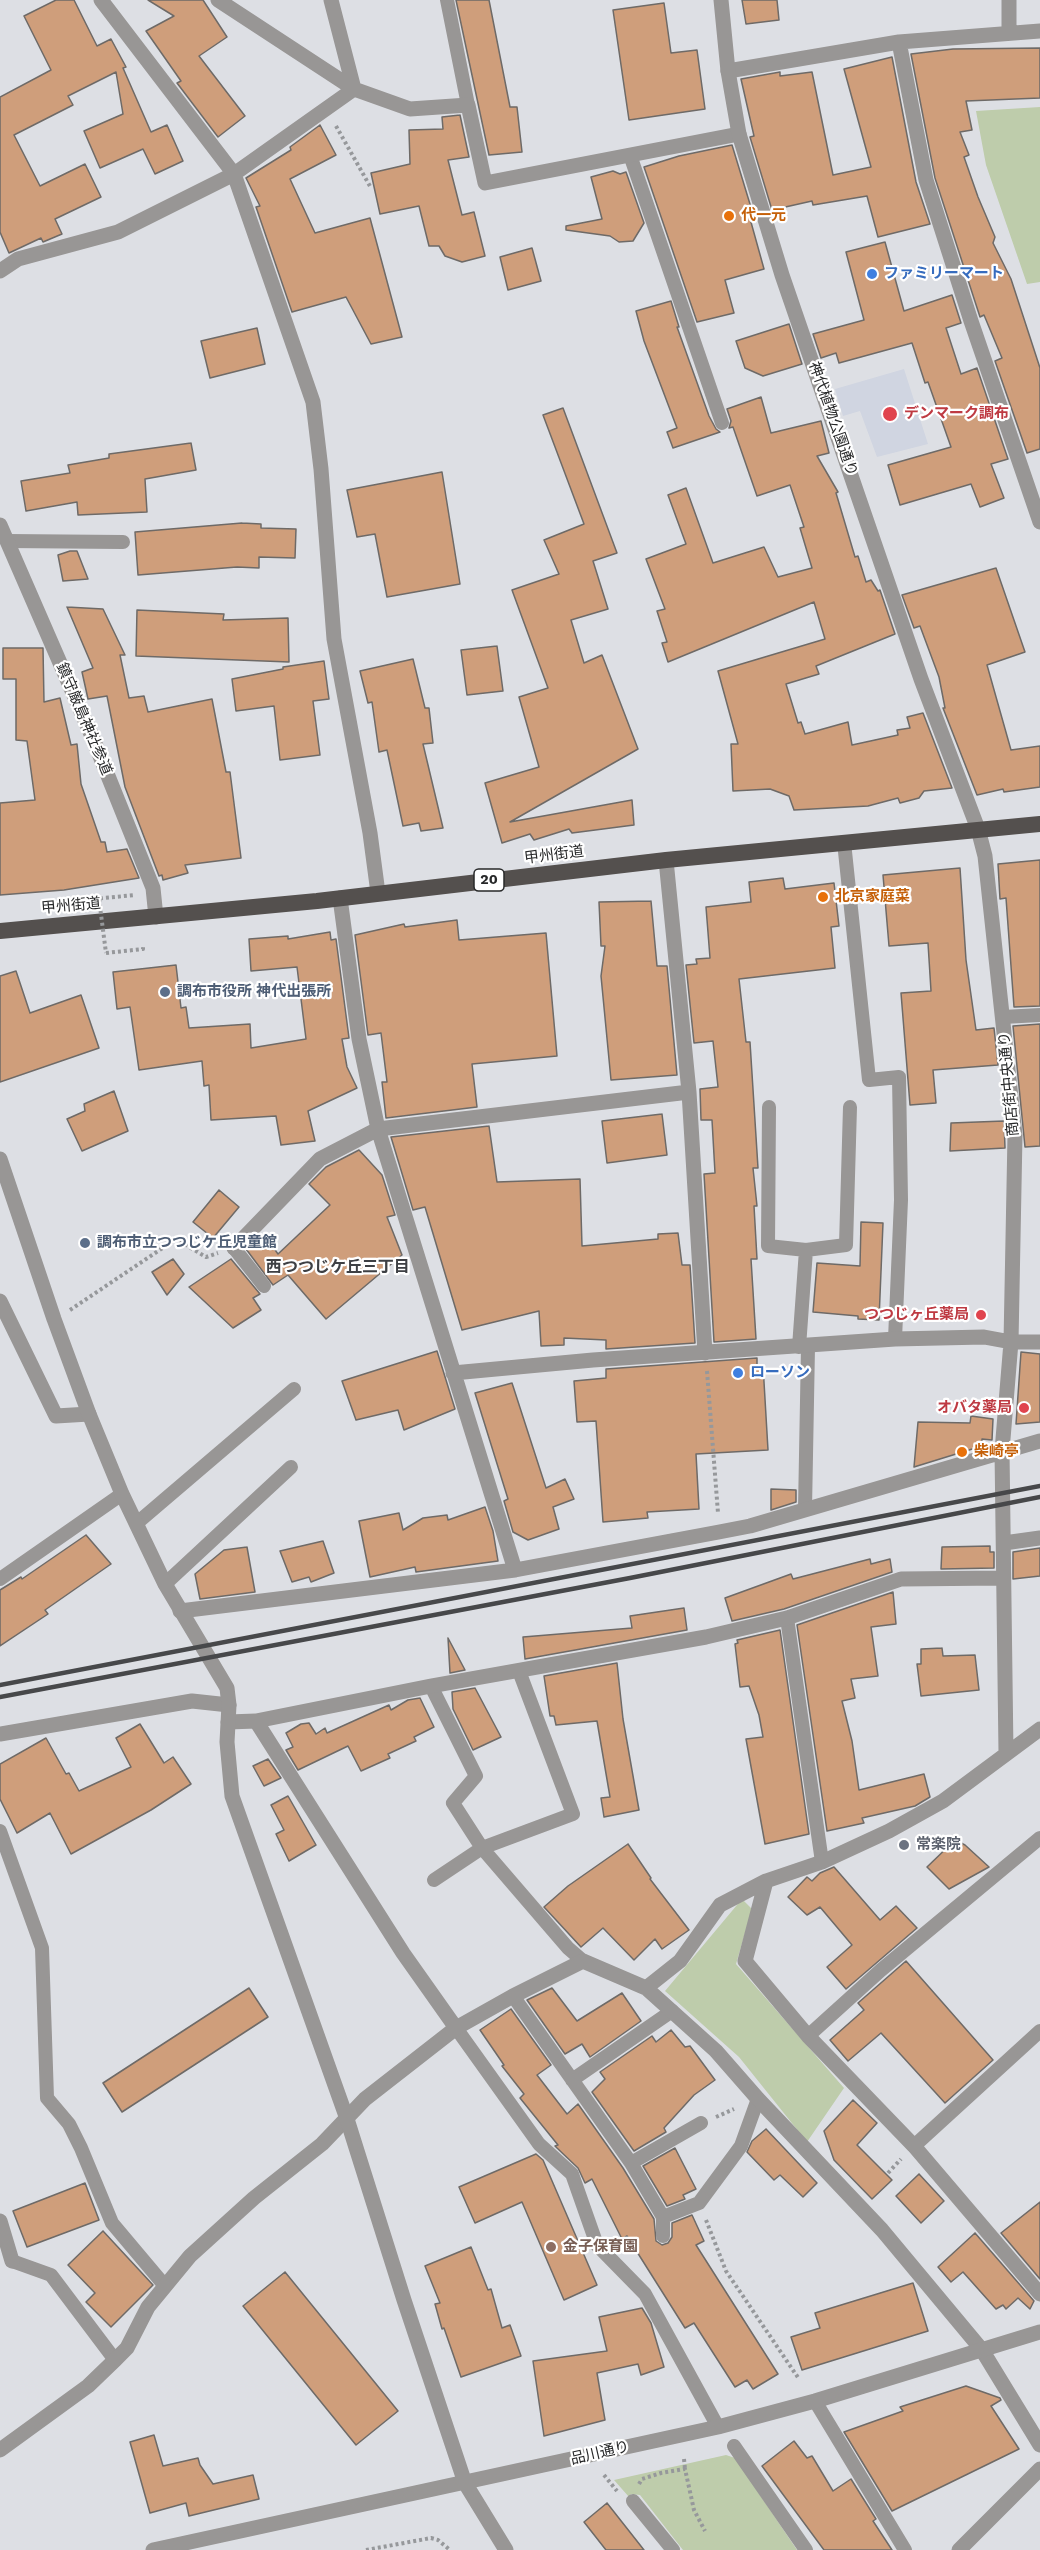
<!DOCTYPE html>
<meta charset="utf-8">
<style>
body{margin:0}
canvas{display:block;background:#dddfe4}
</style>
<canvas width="1040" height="2550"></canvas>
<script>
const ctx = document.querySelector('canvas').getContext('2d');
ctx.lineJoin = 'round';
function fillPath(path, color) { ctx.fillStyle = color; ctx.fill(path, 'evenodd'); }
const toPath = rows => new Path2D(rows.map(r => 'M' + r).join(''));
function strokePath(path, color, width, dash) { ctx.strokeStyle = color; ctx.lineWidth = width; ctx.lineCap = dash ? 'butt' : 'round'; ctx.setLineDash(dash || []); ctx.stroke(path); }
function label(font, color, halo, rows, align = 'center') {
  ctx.font = font + ' "Work Sans","Noto Sans JP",sans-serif'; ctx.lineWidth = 4.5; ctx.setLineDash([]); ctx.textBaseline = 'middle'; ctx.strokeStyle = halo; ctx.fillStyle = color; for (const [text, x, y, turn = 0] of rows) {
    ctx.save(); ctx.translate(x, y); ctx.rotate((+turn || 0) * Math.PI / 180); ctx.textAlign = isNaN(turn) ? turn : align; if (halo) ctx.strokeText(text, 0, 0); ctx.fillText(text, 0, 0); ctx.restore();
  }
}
const built = toPath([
 [904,369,928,444,877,457,860,411,843,416,835,389]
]);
const green = toPath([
 [1040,107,1040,282,1027,284,986,165,976,111],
 [742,1899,752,1909,736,1964,844,2088,807,2142,739,2057,665,1991],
 [726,2455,735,2458,797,2550,683,2550,640,2495,631,2494,629,2497,614,2480]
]);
const building = toPath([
 [56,0,74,0,97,46,111,39,126,67,123,68,151,132,167,125,183,161,155,174,143,149,100,168,84,131,123,114,116,72,68,96,73,105,14,135,40,186,85,164,101,197,55,219,62,234,43,242,41,238,9,253,0,232,0,97,51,70,24,16,56,0],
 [148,0,203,0,227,37,199,56,245,116,218,137,177,83,181,81,146,31,174,16,148,0],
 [456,0,489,0,510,107,517,107,522,152,489,155,456,0],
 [742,0,777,0,779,20,746,24,742,0],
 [664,3,671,53,697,50,705,109,629,120,613,10,664,3],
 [1040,48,1040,98,966,101,972,130,960,132,969,155,964,157,978,197,995,237,993,243,1011,279,1040,368,1040,449,1027,453,995,361,1002,358,984,315,980,317,935,178,911,54,953,49,1040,48],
 [892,57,916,182,930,224,878,237,867,196,813,205,812,201,772,210,750,137,754,136,741,79,780,72,780,76,812,72,833,175,871,167,844,69,892,57],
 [460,115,469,157,448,160,462,215,474,212,485,256,462,262,445,256,439,246,429,246,419,206,380,214,371,173,410,164,409,130,443,129,442,117,460,115],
 [320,125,336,155,290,179,315,233,370,218,402,337,371,344,346,297,292,312,256,207,260,206,246,178,291,150,290,147,320,125],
 [732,145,753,214,749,215,764,269,725,280,734,313,697,322,644,167,679,156,732,145],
 [613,171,620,174,626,172,644,223,633,241,619,242,610,236,566,230,566,226,602,219,591,177,613,171],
 [885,242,904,311,952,295,961,323,946,328,961,374,977,368,1008,459,991,464,1004,498,980,507,971,484,900,505,888,465,951,447,928,382,925,383,912,343,839,363,836,353,821,358,813,334,864,320,846,252,885,242],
 [532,248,541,281,508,290,500,257,532,248],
 [671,301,679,327,677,327,709,416,716,429,720,432,673,448,667,432,677,428,644,341,636,311,671,301],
 [789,324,802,364,763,376,745,368,736,341,789,324],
 [257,328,265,364,210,378,201,341,257,328],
 [761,397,771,433,821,421,829,453,817,456,838,492,836,493,855,557,858,556,866,582,871,580,878,591,880,590,895,634,816,666,819,674,786,684,798,723,801,722,805,734,848,722,852,745,898,735,897,730,910,728,907,717,923,713,952,788,924,791,919,798,900,803,898,798,868,806,794,810,789,796,770,789,733,791,731,744,738,744,718,671,825,639,814,602,668,662,662,643,667,642,657,611,665,609,646,559,686,544,668,495,686,488,713,563,764,547,778,577,812,568,800,528,804,527,790,485,757,496,733,427,729,428,731,421,727,409,761,397],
 [563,408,617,553,593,561,608,609,571,620,584,663,602,655,638,749,510,822,632,800,634,825,572,833,569,829,534,840,530,834,502,843,485,783,539,767,519,697,548,688,512,590,559,574,544,540,584,524,543,415,563,408],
 [191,443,196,470,145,479,147,512,78,515,77,502,26,511,21,481,70,473,68,465,109,458,109,454,191,443],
 [442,472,460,584,387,597,375,534,357,537,347,490,442,472],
 [242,523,261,524,261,528,296,529,295,558,259,557,259,568,237,567,138,575,135,532,242,523],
 [70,551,77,551,88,579,63,581,58,555,70,551],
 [996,568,1025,652,987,665,1011,750,1040,746,1040,787,1004,792,1003,789,977,795,943,708,945,708,939,677,920,626,914,628,902,595,996,568],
 [67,607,103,609,125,655,120,655,129,698,144,696,148,712,212,699,226,772,230,772,241,858,185,865,188,873,163,880,162,875,159,876,125,787,107,696,88,699,82,672,93,668,67,607],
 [137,610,224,614,223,620,288,618,289,662,136,656,137,610],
 [497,646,503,691,467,695,461,650,497,646],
 [3,648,43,648,44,702,60,698,71,745,77,744,81,784,101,842,105,842,107,852,127,849,139,878,64,890,0,895,0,803,35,800,27,741,16,740,16,679,3,679,3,648],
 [413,659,425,708,429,708,433,743,423,744,443,828,421,831,419,823,403,826,387,750,379,752,372,702,368,703,360,671,413,659],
 [324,661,329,699,313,701,320,755,280,760,274,706,236,711,232,679,283,669,283,667,324,661],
 [1040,860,1040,1006,1014,1007,1006,898,1000,899,998,864,1040,860],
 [960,868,966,960,976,1030,994,1028,998,1065,933,1070,936,1103,910,1105,901,993,931,991,928,943,889,946,883,875,960,868],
 [783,878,785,889,834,883,839,926,831,927,835,968,739,979,746,1042,750,1042,758,1168,753,1168,757,1206,754,1206,757,1259,751,1259,756,1339,714,1342,704,1174,715,1173,712,1120,701,1120,700,1089,718,1087,713,1041,694,1043,686,965,697,964,696,959,710,958,706,907,751,902,749,882,783,878],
 [651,901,657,966,667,966,677,1075,611,1080,601,976,605,946,601,946,599,902,651,901],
 [457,920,459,940,546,933,557,1056,472,1064,477,1107,386,1118,382,1082,387,1082,381,1033,368,1035,355,935,404,924,405,927,457,920],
 [330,932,331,940,336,939,349,1038,342,1039,347,1067,357,1088,308,1111,315,1141,281,1145,276,1116,211,1120,209,1085,204,1086,202,1061,139,1070,130,1007,117,1009,113,972,176,965,181,1008,186,1007,189,1028,250,1024,251,1048,306,1039,297,967,251,971,249,939,288,936,288,939,330,932],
 [16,971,30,1013,81,995,99,1048,0,1082,0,976,16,971],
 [1040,1024,1040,1146,1025,1147,1013,1026,1040,1024],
 [114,1091,128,1131,82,1151,67,1119,85,1111,84,1104,114,1091],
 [662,1114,667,1155,607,1163,602,1121,662,1114],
 [1004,1121,1005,1148,950,1151,951,1123,1004,1121],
 [489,1126,497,1182,580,1179,582,1246,658,1239,658,1234,678,1233,682,1265,690,1265,695,1343,606,1349,606,1340,564,1338,564,1345,541,1346,539,1311,462,1330,425,1207,413,1210,391,1137,489,1126],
 [359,1150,382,1175,395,1215,387,1217,402,1255,326,1319,288,1275,273,1285,246,1249,265,1236,278,1254,330,1205,309,1184,326,1167,359,1150],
 [219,1190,239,1207,213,1238,193,1222,219,1190],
 [861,1222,883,1223,879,1320,858,1319,858,1316,813,1312,817,1263,860,1266,861,1222],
 [173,1259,184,1274,167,1295,152,1272,173,1259],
 [231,1259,260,1294,253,1298,261,1310,233,1328,189,1287,231,1259],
 [437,1351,455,1409,404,1430,398,1410,356,1420,342,1381,437,1351],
 [1021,1352,1040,1354,1040,1422,1016,1424,1021,1352],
 [757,1358,757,1365,763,1365,768,1450,696,1454,699,1509,647,1512,648,1518,603,1522,596,1421,577,1422,574,1381,606,1378,606,1369,757,1358],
 [512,1383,546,1488,565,1479,574,1499,553,1507,559,1529,528,1540,513,1532,504,1501,508,1499,475,1393,512,1383],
 [971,1416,993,1419,992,1440,982,1439,982,1446,914,1467,918,1422,970,1423,971,1416],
 [771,1489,796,1490,796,1502,771,1510,771,1489],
 [485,1507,493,1531,498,1561,416,1572,415,1567,370,1577,359,1521,399,1513,403,1530,423,1518,447,1515,448,1520,485,1507],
 [86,1535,111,1564,45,1610,48,1614,0,1646,0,1590,21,1577,22,1579,86,1535],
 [323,1541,334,1573,311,1582,309,1577,292,1582,280,1551,323,1541],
 [990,1546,990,1552,994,1552,994,1568,941,1569,942,1547,990,1546],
 [247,1547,255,1592,200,1599,195,1574,224,1550,247,1547],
 [1040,1548,1040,1576,1013,1579,1013,1552,1040,1548],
 [870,1559,871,1564,890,1559,892,1572,784,1609,732,1621,725,1598,791,1574,793,1579,870,1559],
 [893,1592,896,1624,871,1627,878,1676,851,1679,855,1698,842,1701,852,1741,859,1790,924,1774,930,1797,915,1806,862,1818,864,1823,827,1831,797,1625,893,1592],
 [684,1608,687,1630,525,1659,523,1637,632,1628,630,1616,684,1608],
 [780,1630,809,1834,765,1844,746,1739,763,1737,759,1715,749,1686,740,1687,735,1644,738,1643,737,1640,780,1630],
 [448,1638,465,1670,450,1673,448,1638],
 [942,1648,943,1656,975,1655,979,1690,921,1696,917,1664,921,1664,921,1649,942,1648],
 [617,1663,623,1719,639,1810,604,1817,601,1798,610,1797,597,1721,556,1725,554,1716,550,1716,544,1676,617,1663],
 [475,1688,501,1737,473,1750,453,1709,452,1692,475,1688],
 [420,1698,434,1727,414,1737,416,1741,388,1754,390,1758,361,1771,348,1746,298,1770,286,1750,293,1747,286,1733,301,1724,309,1723,316,1734,325,1728,327,1733,389,1705,391,1710,408,1700,420,1698],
 [140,1724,164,1763,173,1757,191,1784,151,1810,71,1854,50,1813,17,1833,0,1799,0,1764,46,1738,66,1774,69,1773,79,1791,131,1767,116,1738,140,1724],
 [268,1759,281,1778,264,1786,253,1766,268,1759],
 [288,1796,316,1845,289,1861,276,1834,284,1830,271,1805,288,1796],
 [955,1840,965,1845,989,1867,949,1889,927,1867,955,1840],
 [628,1844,651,1878,650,1879,689,1930,662,1949,655,1939,634,1960,603,1928,581,1947,544,1907,568,1886,628,1844],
 [834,1867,880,1920,896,1906,917,1928,846,1989,827,1967,852,1945,820,1907,807,1915,788,1897,807,1877,812,1881,820,1873,834,1867],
 [906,1961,993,2060,945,2103,881,2033,848,2061,830,2040,864,2010,858,2003,906,1961],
 [249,1988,268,2017,122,2112,103,2083,249,1988],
 [552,1988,577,2021,622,1993,641,2021,590,2057,582,2044,565,2054,527,2000,552,1988],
 [511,2009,551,2065,537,2075,567,2114,578,2104,623,2168,654,2219,656,2241,662,2245,668,2243,672,2237,672,2223,692,2215,704,2241,696,2245,778,2374,753,2389,747,2380,735,2387,694,2323,685,2328,627,2236,622,2239,592,2179,585,2183,578,2168,557,2148,555,2146,558,2145,520,2098,524,2094,502,2066,504,2065,480,2030,511,2009],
 [671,2030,685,2047,690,2046,715,2080,694,2095,664,2128,666,2132,634,2151,592,2092,605,2079,600,2072,652,2036,656,2042,671,2030],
 [853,2100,877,2123,857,2145,892,2180,872,2199,834,2160,824,2131,853,2100],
 [766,2129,817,2183,803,2197,780,2175,774,2180,747,2152,752,2141,766,2129],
 [675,2148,696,2189,683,2195,685,2199,667,2206,643,2166,675,2148],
 [536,2154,543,2160,597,2285,564,2300,522,2202,475,2223,459,2187,536,2154],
 [919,2174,944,2201,921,2223,896,2196,919,2174],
 [85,2183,99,2220,27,2247,13,2211,85,2183],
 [1040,2202,1040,2279,1001,2233,1040,2202],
 [103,2231,153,2285,111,2327,86,2302,95,2293,68,2265,103,2231],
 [975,2233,1034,2301,1030,2309,1018,2298,1006,2309,1003,2305,996,2309,963,2272,951,2282,938,2267,975,2233],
 [471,2247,488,2290,491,2289,502,2328,510,2325,521,2356,461,2377,444,2328,442,2329,435,2304,440,2303,425,2266,471,2247],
 [285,2272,398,2411,356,2445,243,2306,285,2272],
 [913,2283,928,2331,802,2370,791,2337,820,2328,815,2313,913,2283],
 [642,2308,651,2323,664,2367,641,2375,638,2364,597,2373,605,2420,544,2436,533,2361,607,2351,599,2317,642,2308],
 [966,2386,1000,2398,1001,2400,991,2406,1019,2449,892,2511,844,2432,903,2411,900,2407,966,2386],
 [154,2435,163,2466,198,2458,200,2465,213,2484,253,2475,259,2499,189,2516,186,2503,150,2513,130,2442,154,2435],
 [794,2441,807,2458,812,2456,833,2491,851,2479,876,2519,873,2521,892,2550,824,2550,762,2466,794,2441],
 [607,2503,644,2550,606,2550,584,2522,607,2503]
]);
const path = toPath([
 [336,126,371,188],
 [94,899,135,895],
 [106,953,143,949,143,945],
 [70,1310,176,1239,206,1257,218,1253],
 [707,1371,718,1513],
 [716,2117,734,2109],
 [888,2173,901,2159],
 [706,2220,726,2271,799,2379],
 [684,2459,685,2469],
 [604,2475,617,2491],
 [639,2484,642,2479,661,2473,685,2469,694,2510,705,2531],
 [366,2550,431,2538,438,2540,450,2550]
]);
const service = toPath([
 [447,0,468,105],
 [630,155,722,423],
 [7,541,123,542],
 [844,842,869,1080,899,1077,901,1200,895,1339],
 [1003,1017,1040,1015],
 [769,1107,768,1246,806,1250,799,1347],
 [234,1248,264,1286],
 [806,1250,846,1245,850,1107],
 [805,1509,808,1347],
 [137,1523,294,1389],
 [0,1579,122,1494],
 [165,1584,291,1467],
 [787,1618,822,1862],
 [431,1686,476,1776,453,1803,482,1848,568,1948,583,1961],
 [0,1831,42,1948,47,2098,69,2124,81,2148,112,2223,165,2286],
 [434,1880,482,1848,573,1814,519,1671],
 [513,1996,631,2163,663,2217,663,2236],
 [456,2028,539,2144,572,2174,597,2245,645,2294,718,2427],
 [808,2036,881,1970,1040,1838],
 [572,2080,672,2011],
 [914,2146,1040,2031],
 [631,2163,701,2123],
 [663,2217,699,2203,741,2146,758,2099],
 [12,2261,51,2275,115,2360],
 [815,2401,905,2550],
 [734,2446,806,2550],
 [633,2501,673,2550]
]);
const minor = toPath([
 [101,0,234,174,313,402,321,469,334,639,370,833,378,893],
 [218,0,354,89,410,109,468,105,485,183,739,134],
 [331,0,354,89],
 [1009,32,1009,0],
 [899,42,926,180,971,321,1040,522],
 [728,71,899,42,1040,31],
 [0,271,18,259,118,232,234,174,354,89],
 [0,525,94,741,153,888,156,917],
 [978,829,985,856,1015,1135,1011,1342,1002,1451,1006,1753],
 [666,860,689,1092,705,1353],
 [340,898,359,1039,378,1129,515,1570],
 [234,1248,320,1159,378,1129,689,1092],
 [0,1301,56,1416,89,1414],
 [453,1373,593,1360,895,1339,984,1337,1011,1342,1040,1342],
 [1004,1543,1040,1538],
 [180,1611,515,1570,719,1532,750,1526,1040,1441],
 [256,1721,431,1686,706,1637,787,1618,901,1579,1002,1578],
 [228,1722,256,1721,403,1953,456,2028],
 [0,1734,192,1701,229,1705],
 [766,1881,745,1961,808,2036,914,2146,1040,2294],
 [646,1988,680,1961,720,1905,766,1881,822,1862,889,1831,943,1801,1040,1729],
 [0,2221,12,2261],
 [0,2450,88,2386,115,2360,127,2348,148,2307,190,2256,254,2198,322,2144,365,2099,456,2028,513,1996,583,1961,646,1988,716,2051,758,2099,882,2230,982,2350,1040,2445],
 [959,2550,1040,2469]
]);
const tertiary = toPath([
 [721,0,728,71,739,134,782,275,921,679,978,829],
 [0,1159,54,1319,89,1414,122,1494,165,1584,227,1688,229,1705,227,1742,232,1796,347,2119,404,2300,465,2483,506,2550],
 [153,2550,718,2427,815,2401,1040,2332]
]);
const trunk = toPath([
 [0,931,317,901,666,860,1040,824]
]);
const rail = toPath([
 [0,1685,1040,1486],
 [0,1697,630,1578,1040,1497]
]);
const pathBridge = toPath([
 [99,899,106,953]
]);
const markers = [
 [729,216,6,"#e8710a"],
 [872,274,6,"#3f7fe0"],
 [890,414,8,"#e0444e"],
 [823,897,6,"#e8710a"],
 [165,992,6,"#5c6f8a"],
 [85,1243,6,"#5c6f8a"],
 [981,1315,6,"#e0444e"],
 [738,1373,6,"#3f7fe0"],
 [1024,1408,6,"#e0444e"],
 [962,1452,6,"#e8710a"],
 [904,1845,6,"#6b7280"],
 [551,2247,6,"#8d6e63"]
];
const shields = [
 [489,880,30]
];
const shieldNames = [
 ["20",489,880]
];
const foodNames = [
 ["代一元",741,216],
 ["北京家庭菜",835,897],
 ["柴崎亭",974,1452]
];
const shopNames = [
 ["ファミリーマート",884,274],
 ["ローソン",750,1373]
];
const healthNames = [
 ["デンマーク調布",904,414,"left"],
 ["つつじヶ丘薬局",969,1315],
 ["オバタ薬局",1012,1408]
];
const streetNames = [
 ["神代植物公園通り",833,419,71],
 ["鎮守厳島神社参道",84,719,67],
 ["甲州街道",554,855,-7],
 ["甲州街道",71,906,-5],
 ["商店街中央通り",1009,1084,-95],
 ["品川通り",600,2453,-13]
];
const serviceNames = [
 ["調布市役所 神代出張所",177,992],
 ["調布市立つつじケ丘児童館",97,1243]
];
const worshipNames = [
 ["常楽院",916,1845]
];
const educationNames = [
 ["金子保育園",563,2247]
];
const neighbourhoodNames = [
 ["西つつじケ丘三丁目",338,1267]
];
fillPath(built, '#d0d5e1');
fillPath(green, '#beccab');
fillPath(building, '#cf9e7b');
strokePath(building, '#6e6a67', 1.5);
strokePath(path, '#96989b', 4, [3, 3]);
strokePath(service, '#989695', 14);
strokePath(minor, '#989695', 15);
strokePath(tertiary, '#989695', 15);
strokePath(trunk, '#54504e', 16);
strokePath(rail, '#47484a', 4.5);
strokePath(pathBridge, '#96989b', 4, [3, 3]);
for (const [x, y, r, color] of markers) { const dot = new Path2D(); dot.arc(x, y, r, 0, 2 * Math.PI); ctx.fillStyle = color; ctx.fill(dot); strokePath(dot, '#fff', 2); }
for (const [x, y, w] of shields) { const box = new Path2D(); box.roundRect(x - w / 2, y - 11, w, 22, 4.5); ctx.fillStyle = '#fff'; ctx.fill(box); strokePath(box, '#272829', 1.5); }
label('bold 14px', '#272829', null, shieldNames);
label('bold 15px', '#c56008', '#fff', foodNames, 'left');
label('bold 15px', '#366cbe', '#fff', shopNames, 'left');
label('bold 15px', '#be3a42', '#fff', healthNames, 'right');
label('15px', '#272829', '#fff', streetNames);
label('bold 15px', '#4e5e75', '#fff', serviceNames, 'left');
label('bold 15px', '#5b616d', '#fff', worshipNames, 'left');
label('bold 15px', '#785e54', '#fff', educationNames, 'left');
label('bold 16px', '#3e4044', '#fff', neighbourhoodNames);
</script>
